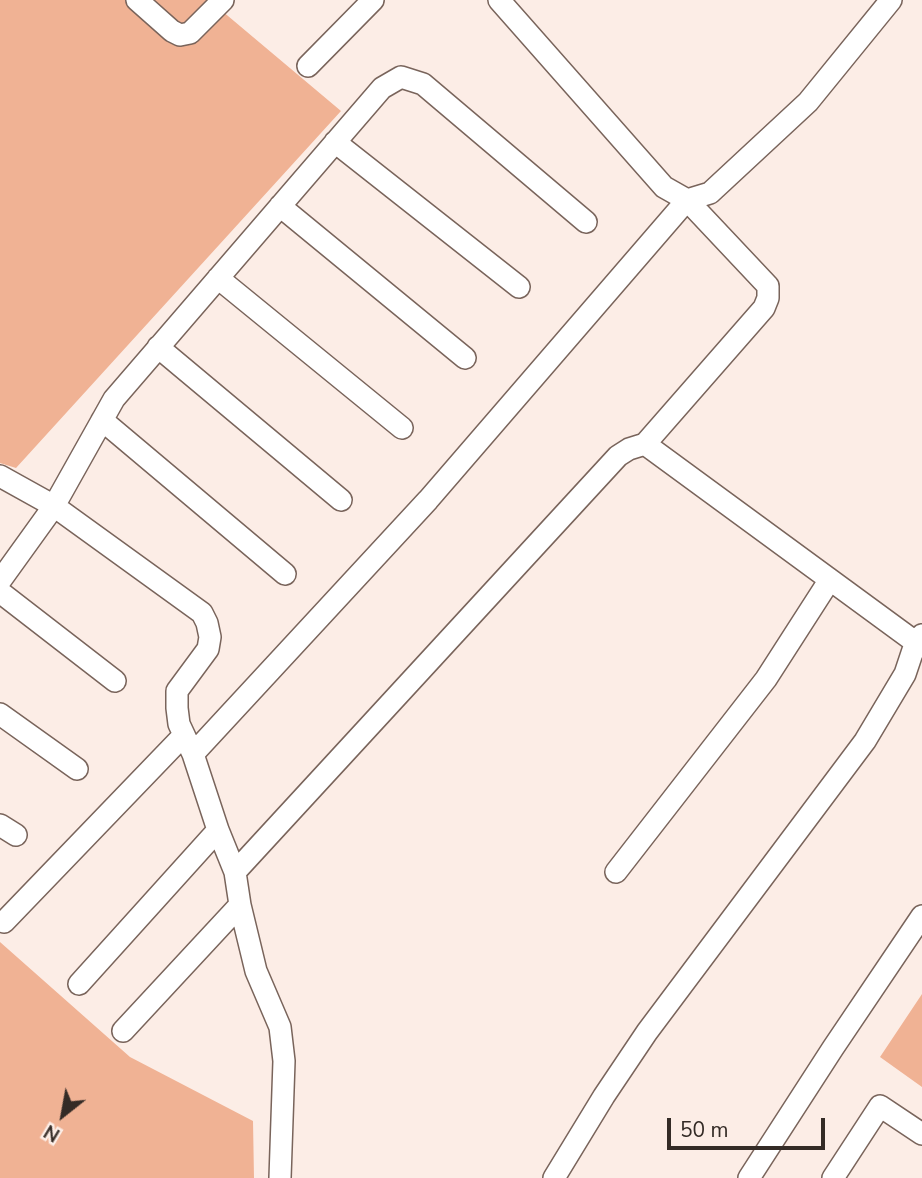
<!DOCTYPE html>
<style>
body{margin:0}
#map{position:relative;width:922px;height:1178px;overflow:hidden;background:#fcede6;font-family:"Nunito Sans",sans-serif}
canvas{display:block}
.north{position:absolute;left:28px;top:1080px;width:70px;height:70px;-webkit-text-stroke:5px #fcede6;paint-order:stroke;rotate:211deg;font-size:19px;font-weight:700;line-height:28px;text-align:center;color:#342b26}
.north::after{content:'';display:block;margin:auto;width:24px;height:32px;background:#342b26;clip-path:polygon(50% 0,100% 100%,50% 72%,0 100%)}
.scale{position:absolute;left:667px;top:1118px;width:158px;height:32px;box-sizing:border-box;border:4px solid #342b26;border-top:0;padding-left:9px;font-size:21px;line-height:24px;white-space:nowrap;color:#342b26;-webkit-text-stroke:5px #fcede6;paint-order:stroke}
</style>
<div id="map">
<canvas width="922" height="1178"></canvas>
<div class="north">N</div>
<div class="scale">50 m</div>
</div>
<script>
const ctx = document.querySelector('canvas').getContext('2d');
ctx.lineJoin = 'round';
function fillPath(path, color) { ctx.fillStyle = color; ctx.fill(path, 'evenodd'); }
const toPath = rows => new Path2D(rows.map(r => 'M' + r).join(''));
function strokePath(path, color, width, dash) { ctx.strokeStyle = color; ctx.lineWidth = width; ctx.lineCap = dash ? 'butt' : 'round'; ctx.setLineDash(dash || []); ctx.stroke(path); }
const green = toPath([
 [0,0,209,0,341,111,16,468,0,463],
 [0,942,130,1057,253,1121,254,1178,0,1178],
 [922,994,922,1087,880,1057]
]);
const minor = toPath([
 [137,0,172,31,180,35,190,33,223,0],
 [499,0,664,187,687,200,710,193,808,102,891,0],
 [308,66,373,0],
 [335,142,519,287],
 [280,206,465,358],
 [218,278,402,428],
 [158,347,341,500],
 [102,420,285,574],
 [0,476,54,506,202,613,207,623,210,637,208,649,177,691,177,708,179,724,193,754,218,830,235,872,240,905,256,971,280,1027,284,1061,280,1178],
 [0,581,54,506,114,399,382,88,401,77,423,84,586,222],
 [0,592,115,681],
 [0,714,77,769],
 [193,754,428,500,687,200,768,286,768,298,764,308,645,444],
 [0,825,16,835],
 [235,872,618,456,629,449,645,444,922,647],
 [616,872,766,679,829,581],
 [4,922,184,735],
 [79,984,218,830],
 [123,1031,240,905],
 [554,1178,604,1096,647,1032,865,741,905,674,915,644,922,635],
 [749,1178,833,1048,922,916],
 [833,1178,880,1106,922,1134]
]);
fillPath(green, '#f0b294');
strokePath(minor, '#79645b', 24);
strokePath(minor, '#fff', 21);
</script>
